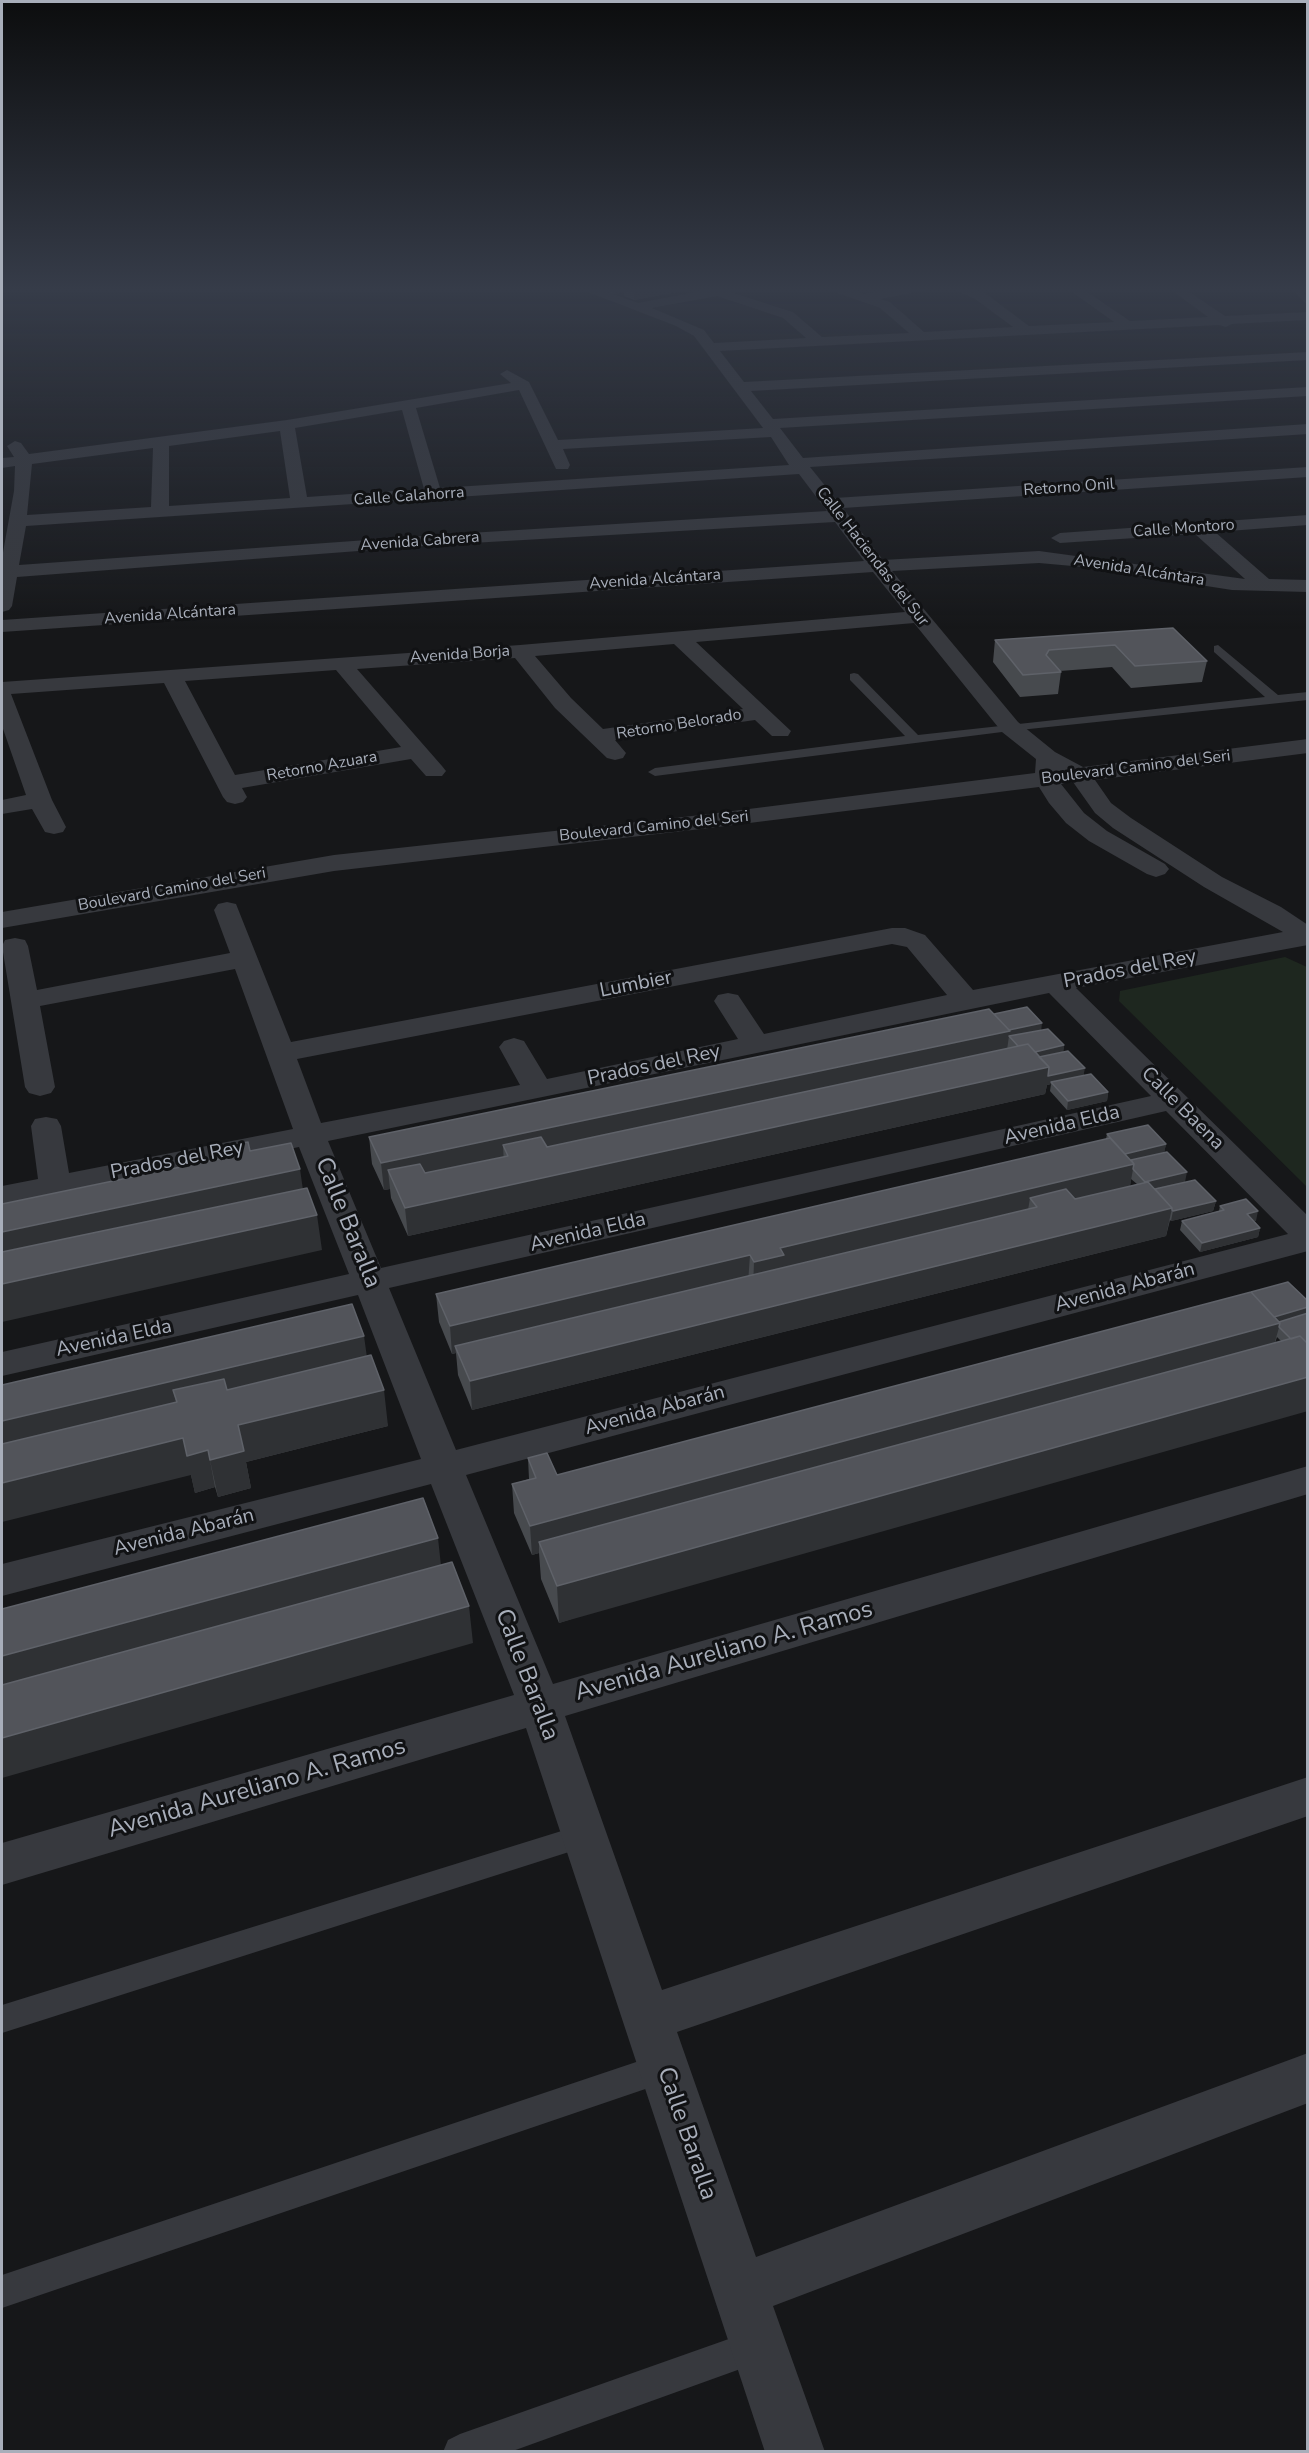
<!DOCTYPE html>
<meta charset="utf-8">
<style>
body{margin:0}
#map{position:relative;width:1309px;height:2453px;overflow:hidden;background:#161719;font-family:"Nunito Sans",sans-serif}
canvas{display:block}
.frame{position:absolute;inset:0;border:3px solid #a8aeba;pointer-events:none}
</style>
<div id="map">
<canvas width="1309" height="2453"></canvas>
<div class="frame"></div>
</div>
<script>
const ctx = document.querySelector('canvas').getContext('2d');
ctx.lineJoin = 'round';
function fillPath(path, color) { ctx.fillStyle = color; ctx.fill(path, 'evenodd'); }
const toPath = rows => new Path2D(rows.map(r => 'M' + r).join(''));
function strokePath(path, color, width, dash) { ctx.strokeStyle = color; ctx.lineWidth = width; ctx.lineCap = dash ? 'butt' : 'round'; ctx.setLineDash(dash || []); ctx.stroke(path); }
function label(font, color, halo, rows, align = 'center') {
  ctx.font = font + ' "Nunito Sans",sans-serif'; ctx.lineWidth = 6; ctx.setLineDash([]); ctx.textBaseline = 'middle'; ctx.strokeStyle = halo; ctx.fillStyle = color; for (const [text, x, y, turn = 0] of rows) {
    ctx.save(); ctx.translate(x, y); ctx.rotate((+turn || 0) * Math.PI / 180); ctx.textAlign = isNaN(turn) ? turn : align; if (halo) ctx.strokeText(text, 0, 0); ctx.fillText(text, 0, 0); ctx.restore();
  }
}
const green = toPath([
 [1285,957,1307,967,1307,1187,1119,1001,1120,991]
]);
const service = toPath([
 [1290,287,1298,287,1308,298,1308,306,1290,287],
 [1218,645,1278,695,1308,692,1308,700,1010,731,655,776,648,772,655,768,905,736,850,680,850,674,854,673,858,674,918,735,1265,697,1214,652,1214,646,1218,645],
 [584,1824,594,1828,598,1836,594,1844,2,2033,2,2005,584,1824],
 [663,2053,674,2058,678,2068,674,2078,663,2083,2,2308,2,2275,663,2053],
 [757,2329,769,2334,774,2346,769,2358,757,2363,510,2452,443,2452,448,2440,460,2434,757,2329]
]);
const minor = toPath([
 [575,287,593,287,638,303,723,287,744,287,743,291,733,293,793,312,822,337,909,333,880,308,821,287,840,287,864,294,902,287,928,287,922,291,880,299,890,302,924,332,1013,327,975,299,949,287,967,287,985,293,1029,326,1114,322,1065,287,1080,287,1130,321,1208,317,1167,287,1182,287,1225,316,1308,312,1308,320,1232,324,1226,327,1219,325,720,351,744,382,1308,352,1308,360,751,391,773,419,1308,387,1308,396,780,428,803,458,1308,424,1308,434,810,467,835,498,1308,467,1308,477,843,508,883,560,1039,551,1245,579,1195,534,1060,543,1051,538,1060,533,1308,515,1308,525,1215,532,1269,579,1308,580,1308,592,1232,590,1084,567,1039,563,892,571,1018,722,1055,752,1083,767,1308,739,1308,753,1095,780,1111,803,1131,818,1222,877,1281,907,1308,925,1308,945,1076,988,1308,1216,1308,1251,466,1475,553,1684,1308,1466,1308,1494,565,1716,662,1990,1308,1777,1308,1816,677,2032,756,2257,1308,2053,1308,2103,773,2306,825,2452,765,2452,526,1728,2,1885,2,1843,514,1695,431,1484,2,1596,2,1564,421,1459,358,1295,2,1376,2,1352,349,1274,299,1147,2,1206,2,1186,38,1179,31,1126,35,1119,46,1117,57,1119,61,1126,69,1173,293,1129,235,969,40,1006,55,1087,51,1093,40,1096,29,1093,25,1087,2,946,5,940,15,938,25,940,28,946,37,990,230,953,214,910,218,904,227,902,236,904,291,1042,892,928,905,928,925,935,973,990,1283,932,1204,887,1113,828,1095,813,1073,782,1061,784,1084,813,1107,831,1165,864,1169,869,1165,874,1156,877,1147,874,1089,841,1066,823,1049,803,1039,787,701,829,334,871,2,928,2,912,334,855,701,815,1035,773,1036,759,1002,732,914,623,696,642,791,731,788,736,772,736,755,720,615,740,626,753,623,758,615,760,607,758,555,708,515,658,357,669,442,766,446,771,442,776,426,776,411,759,242,788,247,797,243,802,235,804,227,802,223,797,164,683,11,694,52,800,66,827,63,832,54,834,45,832,32,809,2,814,2,800,26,795,2,726,2,682,520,645,905,612,873,572,2,632,2,620,864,561,835,522,437,545,17,577,12,606,9,610,2,612,2,558,14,491,15,466,2,468,2,458,14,457,7,446,15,441,21,443,29,454,287,420,511,383,500,374,507,370,529,382,558,440,763,428,694,336,676,326,575,287],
 [717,296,783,318,806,338,714,343,704,330,652,308,717,296],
 [519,390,556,469,568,469,570,465,563,449,771,437,789,465,440,488,416,408,519,390],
 [402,410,424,489,307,497,295,428,402,410],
 [280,431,290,498,169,506,169,446,280,431],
 [153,448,151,507,27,515,32,464,153,448],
 [799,474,827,511,437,535,19,565,26,526,799,474],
 [674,644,743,709,603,729,571,698,535,656,674,644],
 [336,670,401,747,235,775,185,681,336,670],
 [892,944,907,947,947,995,764,1034,738,995,728,993,718,995,714,1001,738,1039,547,1079,524,1041,514,1038,504,1041,499,1047,520,1085,321,1123,297,1059,892,944],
 [1049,993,1151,1096,381,1268,328,1141,1049,993],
 [1166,1111,1288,1234,456,1450,389,1288,1166,1111]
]);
const wall = toPath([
 [604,287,718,287,718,288,706,290,699,288,634,300,624,296,624,292,614,294,604,291],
 [1173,628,1207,661,1202,682,1131,688,1112,667,1060,671,1061,672,1058,694,1020,697,993,662,995,640],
 [994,1014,1041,1030,1064,1045,1063,1052,1084,1075,1108,1092,1107,1101,1067,1110,1050,1091,1051,1084,1047,1085,1045,1094,408,1236,391,1198,390,1189,384,1190,372,1164,369,1137],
 [1107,1134,1166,1144,1164,1152,1185,1182,1154,1189,1216,1201,1213,1211,1171,1221,1170,1220,1166,1236,472,1410,458,1375,456,1353,452,1354,439,1322,436,1294,1106,1139],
 [1131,1179,1137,1184,1130,1186],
 [1220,1206,1256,1221,1254,1221,1260,1228,1258,1237,1200,1252,1180,1230,1182,1221,1219,1211],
 [1288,1282,1308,1377,559,1623,541,1579,539,1553,532,1555,514,1513,512,1484,529,1479,528,1458,557,1475,1251,1292],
 [1277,1337,1281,1341,1275,1343],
 [367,1356,388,1426,246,1462,251,1488,218,1497,215,1487,195,1493,191,1475,2,1385]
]);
const shadedWall = toPath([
 [614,287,624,287,624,292,614,294],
 [634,287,699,287,699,288,634,300],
 [706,287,718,287,718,288,706,290],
 [1042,1023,1041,1032,1009,1036,1006,1057,508,1156,503,1145,504,1165,396,1188,388,1170,390,1189,384,1190,381,1163],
 [1064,1045,1063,1055,1031,1061,1025,1054],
 [1049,1067,1085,1068,1083,1078,1051,1082,1051,1084,1047,1085,1045,1094,408,1236,405,1208],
 [1108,1092,1107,1101,1067,1110,1068,1101],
 [1166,1144,1164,1154,1127,1162,1125,1154],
 [1134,1164,1129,1191,1037,1207,1030,1198,1027,1216,753,1290,754,1262,780,1248],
 [300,1169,305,1204,2,1269,2,1232],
 [1187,1172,1185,1182,1143,1191,1145,1182],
 [1216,1201,1213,1211,1171,1221,1173,1211],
 [1172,1208,1166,1236,472,1410,470,1381],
 [1258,1211,1256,1221,1245,1224,1247,1214],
 [317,1215,322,1250,2,1322,2,1284],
 [1260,1228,1258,1237,1200,1252,1202,1243],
 [750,1255,748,1283,455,1346,456,1353,452,1354,450,1326],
 [1308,1307,1308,1316,1280,1324,1272,1352,539,1542,539,1553,532,1555,530,1526],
 [364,1336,369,1372,177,1402,173,1390,180,1418,2,1461,2,1421],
 [1308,1377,1308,1411,559,1623,557,1586],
 [384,1390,388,1426,246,1462,251,1488,218,1497,210,1460,238,1425],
 [183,1438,208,1450,215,1487,195,1493,191,1475,2,1522,2,1483],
 [438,1538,442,1575,2,1696,2,1656],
 [469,1606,473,1643,2,1778,2,1738]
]);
const building = toPath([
 [1173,628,1207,661,1135,666,1115,645,1049,650,1046,655,1061,672,1023,675,995,640,1173,628],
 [1027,1007,1042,1023,1009,1030,994,1014,1027,1007],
 [989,1009,1010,1031,381,1163,369,1137,989,1009],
 [1048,1029,1064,1045,1035,1052,1028,1044,1018,1046,1009,1036,1048,1029],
 [1028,1044,1049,1067,405,1208,388,1170,420,1164,425,1173,508,1156,503,1145,541,1137,547,1147,1028,1044],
 [1068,1051,1085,1068,1048,1076,1049,1067,1039,1057,1068,1051],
 [1091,1074,1108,1092,1068,1101,1051,1082,1091,1074],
 [1148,1125,1166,1144,1125,1154,1107,1134,1148,1125],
 [1110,1138,1134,1164,780,1248,784,1255,754,1262,750,1255,450,1326,436,1294,1110,1138],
 [248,1142,250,1151,291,1143,300,1169,2,1232,2,1204,224,1158,222,1152,230,1150,229,1145,248,1142],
 [1167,1152,1187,1172,1145,1182,1133,1169,1134,1164,1131,1160,1167,1152],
 [1195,1180,1216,1201,1173,1211,1172,1210,1172,1208,1155,1189,1195,1180],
 [1148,1182,1172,1208,470,1381,455,1346,1037,1207,1030,1198,1066,1189,1075,1199,1148,1182],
 [307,1188,317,1215,2,1284,2,1252,307,1188],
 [1246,1199,1258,1211,1247,1214,1260,1228,1202,1243,1182,1221,1224,1210,1220,1206,1246,1199],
 [1288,1282,1308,1301,1308,1307,1274,1317,1251,1292,1288,1282],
 [1251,1292,1280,1323,530,1526,512,1484,536,1478,528,1458,547,1453,557,1475,1251,1292],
 [352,1304,364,1336,2,1421,2,1385,352,1304],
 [1308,1313,1308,1344,1300,1336,1291,1339,1279,1327,1280,1323,1279,1322,1308,1313],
 [1300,1336,1308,1344,1308,1377,557,1586,539,1542,1300,1336],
 [371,1355,384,1390,238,1425,244,1451,210,1460,208,1450,187,1456,183,1438,2,1483,2,1444,177,1402,173,1390,224,1379,227,1390,371,1355],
 [423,1498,438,1538,2,1656,2,1609,423,1498],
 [452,1562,469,1606,2,1738,2,1685,452,1562]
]);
const farStreetnames = [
 ["Retorno Onil",1069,488,-4],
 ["Calle Calahorra",409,497,-4],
 ["Calle Montoro",1184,529,-4],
 ["Avenida Cabrera",420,542,-4],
 ["Calle Haciendas del Sur",872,557,52],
 ["Avenida Alcántara",1139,571,9],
 ["Avenida Alcántara",655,580,-4],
 ["Avenida Alcántara",170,615,-4],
 ["Avenida Borja",460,655,-4],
 ["Retorno Belorado",679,725,-9],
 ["Retorno Azuara",322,767,-10],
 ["Boulevard Camino del Seri",1136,768,-7],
 ["Boulevard Camino del Seri",654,827,-6],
 ["Boulevard Camino del Seri",172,890,-10]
];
const streetNames = [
 ["Prados del Rey",1130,970,-11],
 ["Lumbier",636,985,-11],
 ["Prados del Rey",654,1066,-12],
 ["Calle Baena",1182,1109,45],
 ["Avenida Elda",1062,1126,-13],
 ["Prados del Rey",177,1161,-11],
 ["Avenida Elda",588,1233,-13],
 ["Avenida Abarán",1125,1288,-15],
 ["Avenida Elda",114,1339,-12],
 ["Avenida Abarán",655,1411,-15],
 ["Avenida Abarán",184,1533,-14]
];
const nearStreetnames = [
 ["Calle Baralla",347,1223,68],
 ["Avenida Aureliano A. Ramos",724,1652,-16],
 ["Calle Baralla",526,1675,69],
 ["Avenida Aureliano A. Ramos",257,1789,-16],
 ["Calle Baralla",686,2134,71]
];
fillPath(green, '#1e271f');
fillPath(service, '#37393e');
fillPath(minor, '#37393e');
fillPath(wall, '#474a4e');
fillPath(shadedWall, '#2f3134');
fillPath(building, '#52545a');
strokePath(building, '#5f6269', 1.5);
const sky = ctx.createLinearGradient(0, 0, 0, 630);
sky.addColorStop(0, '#0c0d0e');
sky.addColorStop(0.46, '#363c49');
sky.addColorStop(1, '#363c4900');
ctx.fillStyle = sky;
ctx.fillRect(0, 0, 1309, 630);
label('16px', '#a8aeba', '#111214', farStreetnames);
label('20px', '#a8aeba', '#111214', streetNames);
label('24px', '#a8aeba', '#111214', nearStreetnames);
</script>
